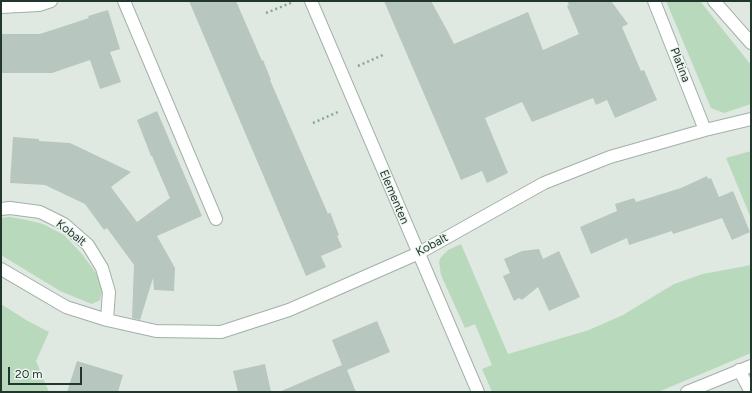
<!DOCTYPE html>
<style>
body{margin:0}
#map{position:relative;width:752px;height:393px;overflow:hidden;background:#dfe9e2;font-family:Figtree,sans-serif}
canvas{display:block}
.frame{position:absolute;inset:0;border:2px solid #21372d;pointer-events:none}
.scale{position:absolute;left:8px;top:367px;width:74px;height:18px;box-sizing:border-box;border:2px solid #21372d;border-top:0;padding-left:5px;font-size:12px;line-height:14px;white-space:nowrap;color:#21372d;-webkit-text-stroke:3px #eff6f1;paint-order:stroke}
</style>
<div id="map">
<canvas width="752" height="393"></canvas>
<div class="frame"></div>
<div class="scale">20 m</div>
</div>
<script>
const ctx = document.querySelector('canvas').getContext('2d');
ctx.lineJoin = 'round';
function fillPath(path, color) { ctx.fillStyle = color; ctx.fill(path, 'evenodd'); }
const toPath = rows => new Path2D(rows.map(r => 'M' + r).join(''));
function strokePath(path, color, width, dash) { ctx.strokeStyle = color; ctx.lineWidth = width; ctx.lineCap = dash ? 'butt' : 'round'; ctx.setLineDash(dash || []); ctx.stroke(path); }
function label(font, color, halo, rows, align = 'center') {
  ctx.font = font + ' Figtree,sans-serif'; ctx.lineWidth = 3; ctx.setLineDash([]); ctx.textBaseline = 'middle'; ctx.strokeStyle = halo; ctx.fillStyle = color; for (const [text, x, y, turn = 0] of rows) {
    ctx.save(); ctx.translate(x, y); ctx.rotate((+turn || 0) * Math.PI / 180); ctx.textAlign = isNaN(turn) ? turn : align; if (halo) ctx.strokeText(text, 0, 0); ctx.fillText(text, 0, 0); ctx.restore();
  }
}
const green = toPath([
 [666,1,700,1,751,65,751,104,724,113,711,108],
 [751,151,751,218,726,158],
 [10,217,27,220,43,224,64,235,82,254,98,276,102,291,100,300,92,304,60,291,1,255,1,218],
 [461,244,508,354,589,330,623,315,674,284,703,274,751,265,751,353,658,392,492,392,482,369,492,365,475,324,465,328,441,275,439,262,441,257,448,250],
 [1,304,26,320,49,332,36,361,49,392,1,392]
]);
const building = toPath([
 [189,1,236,1,262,61,263,60,271,80,270,80,328,214,330,212,339,235,337,236,342,247,321,256,326,267,306,276],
 [384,1,431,1,448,32,454,44,528,12,543,50,579,34,567,6,569,5,567,1,611,1,628,24,622,27,641,71,644,70,657,100,615,118,607,100,596,105,593,98,532,122,522,102,485,118,508,173,487,183,482,171,461,180],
 [108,10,120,49,110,52,121,82,100,89,90,60,52,73,1,73,1,34,40,34,89,18,88,16],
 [157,111,202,216,157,236,175,268,174,291,154,290,153,278,140,320,132,318,134,265,107,228,104,230,85,204,45,185,10,183,13,137,39,139,39,141,70,143,131,172,111,187,137,222,170,198,152,156,151,156,137,120],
 [707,176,708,179,711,178,719,197,733,191,750,232,732,240,722,218,673,234,672,231,629,245,627,238,591,254,580,227,617,211,615,204,634,198,636,202,681,188],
 [539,249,543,259,559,251,580,297,549,311,538,287,522,300,519,298,514,301,503,276,510,273,504,259,522,251],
 [377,321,390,352,347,370,356,392,279,392,342,365,332,340],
 [77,361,123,375,118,392,67,392],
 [265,364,271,392,238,392,233,371]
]);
const path = toPath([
 [266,13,293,2],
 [358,66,385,54],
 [313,123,338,112]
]);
const minor = toPath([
 [124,1,216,219],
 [311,1,478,392],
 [654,1,705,130],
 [714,1,751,43],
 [1,7,39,5,51,1],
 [1,209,10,208,40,212,64,224,88,245,102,268,109,292,107,320],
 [1,269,66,307,107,320,156,331,221,332,289,310,419,253,544,183,610,157,705,130,751,119],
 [739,370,751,392],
 [687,392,751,366]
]);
const streetNames = [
 ["Platina",680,65,69],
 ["Elementen",394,197,67],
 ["Kobalt",71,233,38],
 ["Kobalt",432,245,-28]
];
fillPath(green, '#b8d9bb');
fillPath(building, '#b7c6be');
strokePath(minor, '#a2b0a8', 14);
strokePath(path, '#81aa95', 2.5, [2, 3]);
strokePath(minor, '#fff', 12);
label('12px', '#21372d', '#eff6f1', streetNames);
</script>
